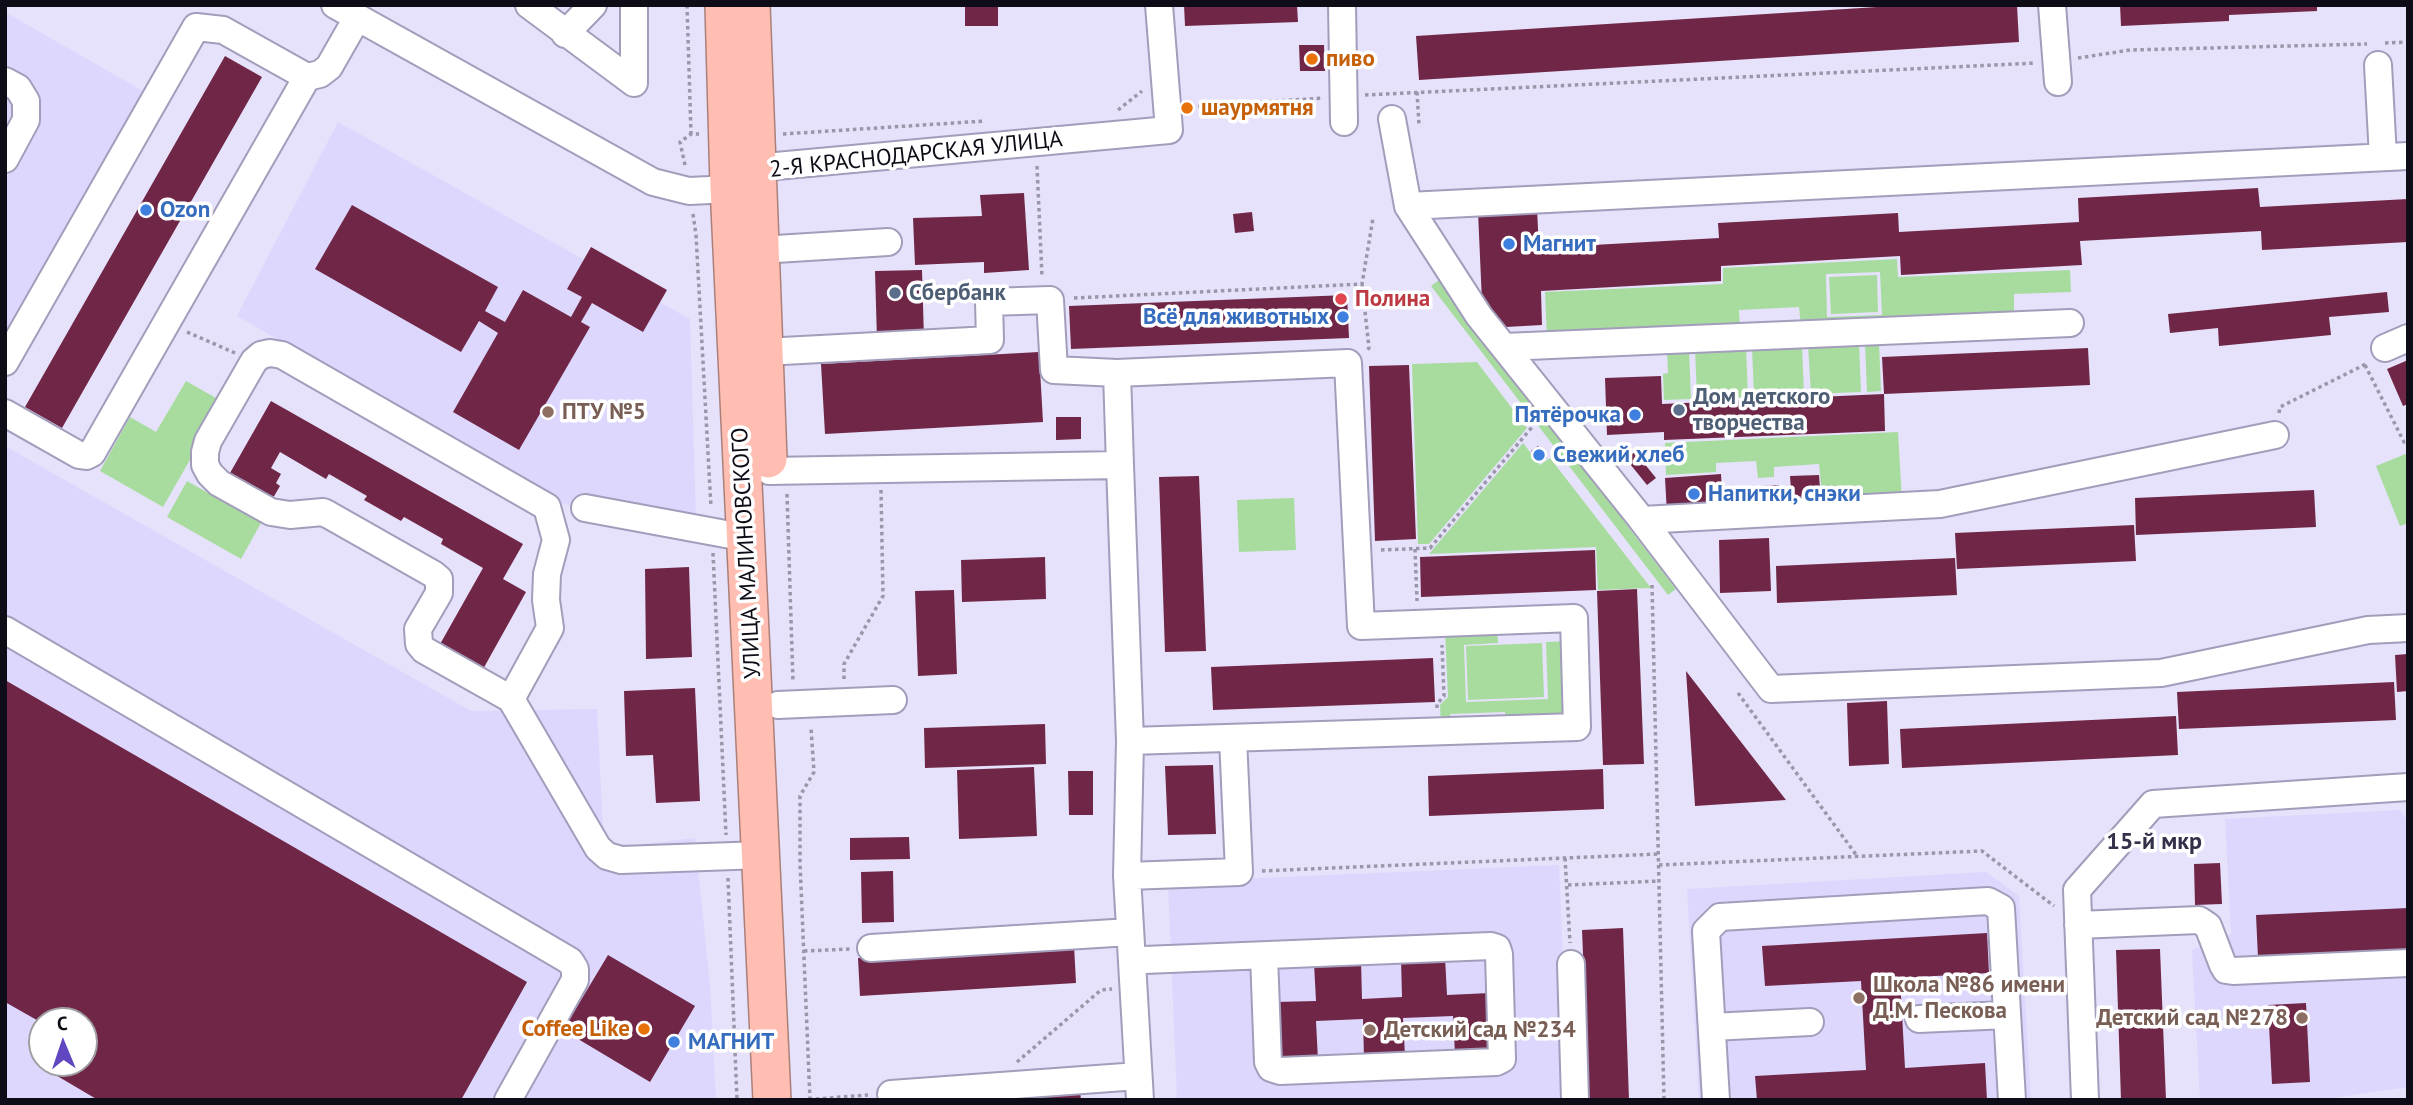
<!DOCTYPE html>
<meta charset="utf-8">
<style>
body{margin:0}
#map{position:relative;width:2413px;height:1105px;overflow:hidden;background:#e6e2fb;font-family:"PT Sans",sans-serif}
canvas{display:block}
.frame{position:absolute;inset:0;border:7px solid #0e0c16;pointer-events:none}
.north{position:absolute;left:28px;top:1007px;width:70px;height:70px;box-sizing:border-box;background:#fff;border:2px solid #9f9ea2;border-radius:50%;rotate:358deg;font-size:19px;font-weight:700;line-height:28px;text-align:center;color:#0e0c16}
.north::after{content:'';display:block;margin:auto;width:24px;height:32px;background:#6248c0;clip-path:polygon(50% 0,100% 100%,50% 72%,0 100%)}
</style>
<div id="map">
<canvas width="2413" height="1105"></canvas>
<div class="frame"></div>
<div class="north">С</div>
</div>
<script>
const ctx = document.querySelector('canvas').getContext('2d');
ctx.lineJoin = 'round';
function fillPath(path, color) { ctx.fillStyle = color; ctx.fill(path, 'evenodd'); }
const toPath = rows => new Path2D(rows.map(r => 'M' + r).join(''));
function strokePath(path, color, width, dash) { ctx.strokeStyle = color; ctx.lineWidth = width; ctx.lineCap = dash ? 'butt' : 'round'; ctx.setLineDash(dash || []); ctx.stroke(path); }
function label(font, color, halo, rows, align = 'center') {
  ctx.font = font + ' "PT Sans",sans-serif'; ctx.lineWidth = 7; ctx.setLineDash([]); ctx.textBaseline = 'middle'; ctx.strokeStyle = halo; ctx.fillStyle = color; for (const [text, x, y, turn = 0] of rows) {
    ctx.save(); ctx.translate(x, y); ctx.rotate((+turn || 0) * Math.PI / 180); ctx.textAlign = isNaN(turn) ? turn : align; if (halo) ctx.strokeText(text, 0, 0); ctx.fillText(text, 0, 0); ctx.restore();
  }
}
const built = toPath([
 [5,12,143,91,5,334],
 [338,122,690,319,696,522,566,505,237,316],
 [5,446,471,711,597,709,604,849,695,838,710,985,716,1100,5,1100],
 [42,1021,84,1021,84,1063,42,1063],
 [2400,810,2408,822,2408,1087,2319,1100,2200,1100,2192,950,2231,934,2225,819],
 [1559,865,1569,1100,1177,1100,1168,882],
 [1986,872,2019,896,2031,1100,1699,1100,1687,889]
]);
const green = toPath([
 [1897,259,1898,277,2070,270,2071,292,2014,294,2014,319,1801,327,1799,307,1739,310,1740,330,1547,339,1545,292,1723,284,1723,268],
 [1880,272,1882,315,1827,317,1826,274],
 [1877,275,1878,312,1831,314,1829,277],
 [1439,280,1676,589,1668,595,1431,286],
 [1879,342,1881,391,1867,392,1865,343],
 [1859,343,1861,392,1811,394,1808,345],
 [1802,345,1804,395,1754,397,1752,347],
 [1746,347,1748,397,1697,399,1695,349],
 [1689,349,1691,399,1664,400,1663,374,1668,373,1667,350],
 [1477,362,1527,428,1429,544,1418,544,1412,364],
 [186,381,223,402,163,507,100,471,130,417,156,432],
 [1898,432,1902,500,1823,505,1819,464,1774,467,1774,477,1758,478,1756,461,1716,463,1716,472,1666,475,1665,443],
 [1523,443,1540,465,1550,458,1651,588,1598,590,1596,547,1429,554],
 [2408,453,2408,523,2400,526,2376,466],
 [187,481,261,523,241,559,167,517],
 [1294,498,1296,550,1239,552,1237,500],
 [1497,628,1498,643,1464,645,1466,702,1548,699,1546,642,1570,641,1573,723,1506,725,1505,712,1450,714,1450,727,1441,728,1440,705,1448,697,1445,630],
 [1542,643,1544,697,1468,700,1466,646]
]);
const building = toPath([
 [965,5,998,5,998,26,965,26],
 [1184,5,1297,5,1298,22,1185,26],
 [1909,5,2017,5,2019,42,1419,80,1416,36],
 [2120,5,2317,5,2317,11,2229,15,2229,21,2121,26],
 [1299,45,1324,45,1325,71,1300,71],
 [225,56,262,77,62,428,25,407],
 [2258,188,2260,207,2408,199,2408,242,2262,250,2261,231,2080,241,2082,265,1901,275,1900,256,1721,266,1721,281,1541,291,1542,325,1506,327,1482,302,1478,212,1537,209,1539,248,1719,238,1718,223,1898,213,1899,232,2079,222,2078,198],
 [1024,193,1029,270,984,273,984,262,915,265,913,218,982,216,980,195],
 [352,205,498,287,485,311,505,322,523,290,571,317,582,297,567,289,591,247,667,290,643,332,592,303,581,322,590,327,519,450,453,412,498,333,479,321,461,352,315,269],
 [1252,212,1254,231,1235,233,1233,214],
 [922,270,924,339,877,340,875,271],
 [2387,292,2389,312,2329,317,2331,335,2219,346,2218,328,2170,333,2168,314],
 [1347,295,1349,338,1071,349,1069,306],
 [2088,348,2090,385,1884,394,1882,357],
 [1039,352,1043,422,825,434,821,364],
 [2408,360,2408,404,2403,406,2387,369],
 [1409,365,1416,539,1375,541,1369,366],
 [1661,376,1662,404,1884,394,1885,431,1664,440,1664,432,1607,435,1605,378],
 [271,401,523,544,503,579,526,592,482,671,439,646,483,568,441,544,443,539,404,517,401,521,364,500,367,496,329,474,326,479,280,452,271,468,281,474,276,483,280,486,273,498,230,473],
 [1056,417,1081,417,1081,439,1056,440],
 [1538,446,1547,458,1540,463,1531,451],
 [1635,452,1656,478,1647,485,1626,459],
 [1721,474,1723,510,1667,514,1665,478],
 [1819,475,1821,502,1792,504,1790,476],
 [1199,476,1206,651,1165,652,1159,477],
 [1779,485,1780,508,1760,509,1759,486],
 [2314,490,2316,527,2136,535,2135,498],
 [2134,525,2136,561,1957,569,1955,533],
 [1769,538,1771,591,1720,593,1719,540],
 [1595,550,1596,590,1421,597,1420,557],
 [1045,557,1046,599,962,602,961,560],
 [1955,558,1957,595,1777,603,1776,566],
 [689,567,692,657,646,659,645,569],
 [1637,589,1644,764,1603,765,1597,591],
 [954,590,957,674,918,676,915,591],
 [2408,654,2408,691,2397,692,2395,655],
 [1433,658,1435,702,1213,710,1211,667],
 [1686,671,1786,800,1695,806],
 [5,680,527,982,461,1100,98,1100,42,1067,44,1063,84,1063,84,1021,42,1023,5,1002],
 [2394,682,2396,720,2179,729,2177,692],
 [695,688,700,801,656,803,653,755,626,756,624,691],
 [1887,701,1889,764,1849,766,1847,703],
 [2176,716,2178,755,1902,768,1900,729],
 [1045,724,1046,764,925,768,924,728],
 [1213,765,1216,834,1168,835,1165,766],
 [1034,767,1037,836,959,839,957,770],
 [1603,769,1604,809,1429,816,1428,776],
 [1068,771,1093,771,1093,815,1069,815],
 [909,837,910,859,850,860,850,838],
 [2220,863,2222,904,2195,905,2194,864],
 [893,871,894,922,862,923,861,872],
 [2408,908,2408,950,2258,958,2256,915],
 [1623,928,1629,1100,1589,1100,1582,930],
 [1987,933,1989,973,1900,978,1905,1068,1985,1063,1987,1100,1757,1100,1755,1076,1866,1070,1861,981,1765,986,1762,946],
 [1074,945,1076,983,860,996,858,958],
 [2160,949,2166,1100,2121,1100,2116,950],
 [608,955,695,1006,650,1082,563,1030],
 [1445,957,1447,995,1490,993,1492,1053,1455,1054,1453,1016,1403,1018,1405,1056,1364,1058,1363,1019,1316,1021,1318,1060,1279,1062,1276,1002,1316,1001,1314,963,1361,961,1362,999,1402,997,1401,959],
 [2306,1003,2310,1082,2272,1084,2268,1005],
 [1080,1091,1081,1100,977,1100]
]);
const path = toPath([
 [687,5,691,134],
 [2385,43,2408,42],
 [2078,58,2130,50,2367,44],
 [1417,92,1419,125],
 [1365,95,2036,63],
 [1191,107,1323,98],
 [1118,110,1142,91],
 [783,134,985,121],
 [685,165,680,142,691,134,699,134],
 [1037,166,1042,277],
 [693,214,696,235,711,507],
 [1362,284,1369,348,1367,350],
 [1074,298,1362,284,1373,218],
 [187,332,235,353],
 [2365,365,2404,442,2408,441],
 [2279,413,2280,407,2368,363],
 [787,494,793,682],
 [1415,549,1417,601],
 [1381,550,1430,548,1533,426],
 [713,553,726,835],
 [1652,585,1664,1100],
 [844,679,844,664,883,596,881,490],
 [1738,693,1857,856],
 [1437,708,1437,704,1444,696,1442,645],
 [1565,858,1570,943],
 [1659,865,1982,851,2054,906],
 [1262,871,1658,854],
 [728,878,737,1100],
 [1568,885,1659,881],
 [804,951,851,949],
 [1017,1062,1101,990,1112,989],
 [802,1100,868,1095],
 [810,1100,800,863,800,796,814,772,811,728]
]);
const minor = toPath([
 [335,5,653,182,689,191,710,190,729,186,756,172,776,166,1169,130,1159,5],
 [529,5,634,83],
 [634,5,634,83],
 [1342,5,1344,122],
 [2052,5,2058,82],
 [565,34,593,5],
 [2378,65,2383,157],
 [5,81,18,88,26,101,26,120,5,159],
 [1392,119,1408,206,1479,316,1642,520,1771,689,2161,673,2368,630,2408,628],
 [1408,206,2408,156],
 [760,250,888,242],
 [1504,347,2070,323],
 [2385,348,2408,338],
 [764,352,990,340,989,302,1050,300,1054,370,1117,373],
 [5,362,196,27,223,30,307,77,320,74,329,67,357,18],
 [5,413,79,455,86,456,92,453,307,77],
 [1120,465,1117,373,1348,363,1361,626,1574,618,1577,727,1130,741],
 [769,471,1120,465,1130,741,1127,876,1140,1100],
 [585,508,747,538],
 [1642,520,1940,504,2275,435],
 [5,630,570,961,575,969,575,980,508,1100],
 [511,699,550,628,546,600,547,574,556,540,547,507,282,355,270,353,261,355,254,361,208,441,205,452,205,465,210,474,219,483,271,512,290,515,323,512,329,515,433,574,439,579,439,593,418,629,419,644,424,650,511,699,598,848,607,856,621,860,762,855],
 [778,705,893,700],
 [1127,876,1239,872,1233,738],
 [2078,925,2199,920,2208,926,2223,965,2226,970,2233,971,2408,963],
 [871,948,1130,932],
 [1132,961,1144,960,1491,946,1497,948,1499,954,1502,1059,1496,1062,1280,1071,1271,1068,1268,1062,1264,956],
 [1571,964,1575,1100],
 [1919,1019,2007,1015],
 [1712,1027,1810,1022],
 [891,1094,1138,1076],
 [1716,1100,1706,931,1720,917,1988,901,2001,908,2012,1100],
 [2085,1100,2077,890,2153,804,2408,787]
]);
const highway = toPath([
 [724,5,729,186,772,1100],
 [751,5,768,459]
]);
const markers = [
 [1312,59,7,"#e8710a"],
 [1187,108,7,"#e8710a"],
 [146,210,7,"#3f7fe0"],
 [1509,244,7,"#3f7fe0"],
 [895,293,7,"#5c6f8a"],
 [1341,299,7,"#e0444e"],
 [1343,317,7,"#3f7fe0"],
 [1679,410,7,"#5c6f8a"],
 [548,412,7,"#8d6e63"],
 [1635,415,7,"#3f7fe0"],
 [1539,455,7,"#3f7fe0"],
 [1694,494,7,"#3f7fe0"],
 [1859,998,7,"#8d6e63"],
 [2302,1018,7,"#8d6e63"],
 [644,1029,7,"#e8710a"],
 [1370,1030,7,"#8d6e63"],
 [674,1042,7,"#3f7fe0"]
];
const foodNames = [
 ["пиво",1326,59],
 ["шаурмятня",1201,108],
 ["Coffee Like",630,1029,"right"]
];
const streetNames = [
 ["2-Я КРАСНОДАРСКАЯ УЛИЦА",916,155,-6],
 ["УЛИЦА МАЛИНОВСКОГО",747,553,-93]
];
const shopNames = [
 ["Ozon",160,210],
 ["Магнит",1523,244],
 ["Всё для животных",1329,317,"right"],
 ["Пятёрочка",1621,415,"right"],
 ["Свежий хлеб",1553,455],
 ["Напитки, снэки",1708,494],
 ["МАГНИТ",688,1042]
];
const serviceNames = [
 ["Сбербанк",909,293],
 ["Дом детского",1693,397],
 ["творчества",1693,423]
];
const healthNames = [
 ["Полина",1355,299]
];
const educationNames = [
 ["ПТУ №5",562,412],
 ["Школа №86 имени",1873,985],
 ["Д.М. Пескова",1873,1011],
 ["Детский сад №278",2288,1018,"right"],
 ["Детский сад №234",1384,1030]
];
const neighbourhoodNames = [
 ["15-й мкр",2154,842]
];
fillPath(built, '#ddd7fd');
fillPath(green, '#a8dc9e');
fillPath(building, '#702747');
strokePath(minor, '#a29dbb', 30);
strokePath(highway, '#ab807b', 40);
strokePath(path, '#9a97aa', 3.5, [3.5, 3.5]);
strokePath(minor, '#fff', 26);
strokePath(highway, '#ffbeb1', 37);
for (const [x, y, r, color] of markers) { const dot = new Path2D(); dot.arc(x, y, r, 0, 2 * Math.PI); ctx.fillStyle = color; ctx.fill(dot); strokePath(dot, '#fff', 2.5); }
label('bold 23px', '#c56008', '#fff', foodNames, 'left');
label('23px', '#0e0c16', '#fff', streetNames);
label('bold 23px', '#366cbe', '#fff', shopNames, 'left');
label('bold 23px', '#4e5e75', '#fff', serviceNames, 'left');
label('bold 23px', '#be3a42', '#fff', healthNames, 'left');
label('bold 23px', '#785e54', '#fff', educationNames, 'left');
label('bold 24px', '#353049', '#fff', neighbourhoodNames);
</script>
